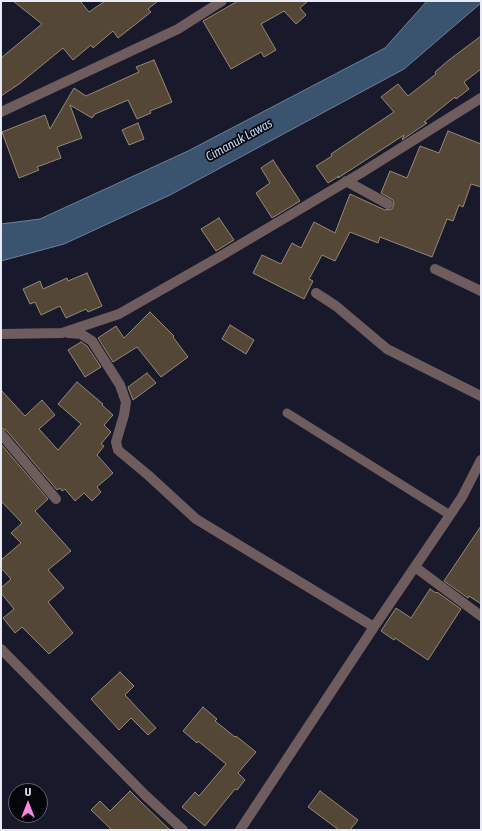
<!DOCTYPE html>
<style>
body{margin:0}
#map{position:relative;width:482px;height:831px;overflow:hidden;background:#18192a;font-family:"Asap Condensed",sans-serif}
canvas{display:block}
.frame{position:absolute;inset:0;border:2px solid #e9eaf6;pointer-events:none}
.north{position:absolute;left:8px;top:783px;width:40px;height:40px;box-sizing:border-box;background:#05060c;border:1px solid #60616a;border-radius:50%;rotate:0deg;font-size:11px;font-weight:700;line-height:16px;text-align:center;color:#e9eaf6}
.north::after{content:'';display:block;margin:auto;width:14px;height:18px;background:#ff85df;clip-path:polygon(50% 0,100% 100%,50% 72%,0 100%)}
</style>
<div id="map">
<canvas width="482" height="831"></canvas>
<div class="frame"></div>
<div class="north">U</div>
</div>
<script>
const ctx = document.querySelector('canvas').getContext('2d');
ctx.lineJoin = 'round';
function fillPath(path, color) { ctx.fillStyle = color; ctx.fill(path, 'evenodd'); }
const toPath = rows => new Path2D(rows.map(r => 'M' + r).join(''));
function strokePath(path, color, width, dash) { ctx.strokeStyle = color; ctx.lineWidth = width; ctx.lineCap = dash ? 'butt' : 'round'; ctx.setLineDash(dash || []); ctx.stroke(path); }
function label(font, color, halo, rows, align = 'center') {
  ctx.font = font + ' "Asap Condensed",sans-serif'; ctx.lineWidth = 3.5; ctx.setLineDash([]); ctx.textBaseline = 'middle'; ctx.strokeStyle = halo; ctx.fillStyle = color; for (const [text, x, y, turn = 0] of rows) {
    ctx.save(); ctx.translate(x, y); ctx.rotate((+turn || 0) * Math.PI / 180); ctx.textAlign = isNaN(turn) ? turn : align; if (halo) ctx.strokeText(text, 0, 0); ctx.fillText(text, 0, 0); ctx.restore();
  }
}
const water = toPath([
 [427,1,481,1,481,3,404,69,170,195,64,244,1,261,1,224,40,219,188,151,385,48,427,1]
]);
const building = toPath([
 [13,1,80,1,89,12,105,1,158,1,148,9,151,12,118,38,113,31,93,48,91,45,73,60,63,48,19,84,1,96,1,58,42,24,13,1],
 [238,1,308,1,300,8,306,15,296,24,284,11,261,24,276,50,264,57,261,52,231,69,203,21,238,1],
 [481,36,481,69,464,82,469,89,456,99,455,97,424,122,427,123,418,129,402,140,404,135,338,178,339,176,328,183,316,166,332,156,331,154,394,112,381,97,398,84,408,96,436,74,435,72,449,60,481,36],
 [154,60,172,102,150,111,151,113,137,119,128,100,95,114,92,118,70,105,82,138,57,147,61,158,37,167,39,170,19,178,2,132,45,115,50,129,74,88,86,96,139,72,136,67,154,60],
 [138,123,144,139,129,145,122,130,138,123],
 [448,131,481,144,481,187,471,184,463,207,459,205,453,221,447,219,432,257,380,237,378,243,350,232,335,261,322,255,309,279,313,281,304,299,253,273,262,255,281,264,292,243,301,248,314,222,335,233,350,194,385,210,392,209,394,204,393,200,381,193,390,171,407,178,420,146,439,153,448,131],
 [273,160,300,201,272,218,256,193,270,183,261,168,273,160],
 [219,218,234,240,216,251,201,229,219,218],
 [87,273,102,306,88,312,86,309,66,318,60,306,41,315,35,302,30,304,23,289,40,281,43,289,67,278,68,281,87,273],
 [150,312,174,336,173,337,188,357,161,377,137,347,113,362,98,338,116,326,124,338,150,312],
 [230,325,254,340,246,354,222,339,230,325],
 [81,342,87,346,101,367,85,377,68,350,81,342],
 [147,373,156,383,133,400,128,387,147,373],
 [77,382,103,404,102,405,113,415,104,425,111,432,101,444,104,446,97,455,113,473,97,487,101,492,92,501,84,493,75,501,65,489,62,491,60,488,57,490,6,430,1,428,1,390,25,416,42,400,55,415,39,429,58,450,81,424,58,404,77,382],
 [1,444,48,499,35,511,71,551,48,570,64,588,48,602,73,633,49,654,22,627,15,633,3,618,14,609,1,593,1,588,11,579,1,568,1,560,21,543,11,533,22,523,1,501,1,444],
 [481,526,481,604,469,596,468,598,444,581,481,526],
 [430,589,436,593,437,592,461,609,428,660,395,638,394,640,381,631,396,608,411,618,430,589],
 [120,672,134,686,125,695,156,728,148,735,131,718,119,730,91,699,120,672],
 [203,707,217,719,215,721,235,737,236,736,256,752,238,773,245,780,237,790,235,789,205,826,182,807,195,792,199,796,226,764,198,741,197,743,183,731,203,707],
 [130,791,141,802,170,830,112,830,91,810,100,801,110,811,130,791],
 [320,791,358,820,350,830,339,830,308,807,320,791]
]);
const service = toPath([
 [287,413,450,515]
]);
const minor = toPath([
 [1,112,178,29,222,1],
 [346,181,388,204],
 [435,269,481,291],
 [316,293,336,306,387,349,481,396],
 [68,333,81,334,92,341,120,385,126,402,124,415,116,442,118,450,148,475,196,519,374,627],
 [1,334,62,333,119,314,219,257,361,173,481,98],
 [1,434,56,499],
 [415,567,481,616],
 [1,649,146,796,183,830],
 [240,830,374,627,450,515,462,497,481,460]
]);
const waterNames = [
 ["Cimanuk Lawas",239,140,-29]
];
fillPath(water, '#3a546f');
strokePath(water, '#6e8198', 1);
fillPath(building, '#544736');
strokePath(building, '#968976', 1);
strokePath(service, '#6f5c5c', 9);
strokePath(minor, '#6f5c5c', 10);
label('italic 13px', '#bed9f7', '#05060c', waterNames);
</script>
